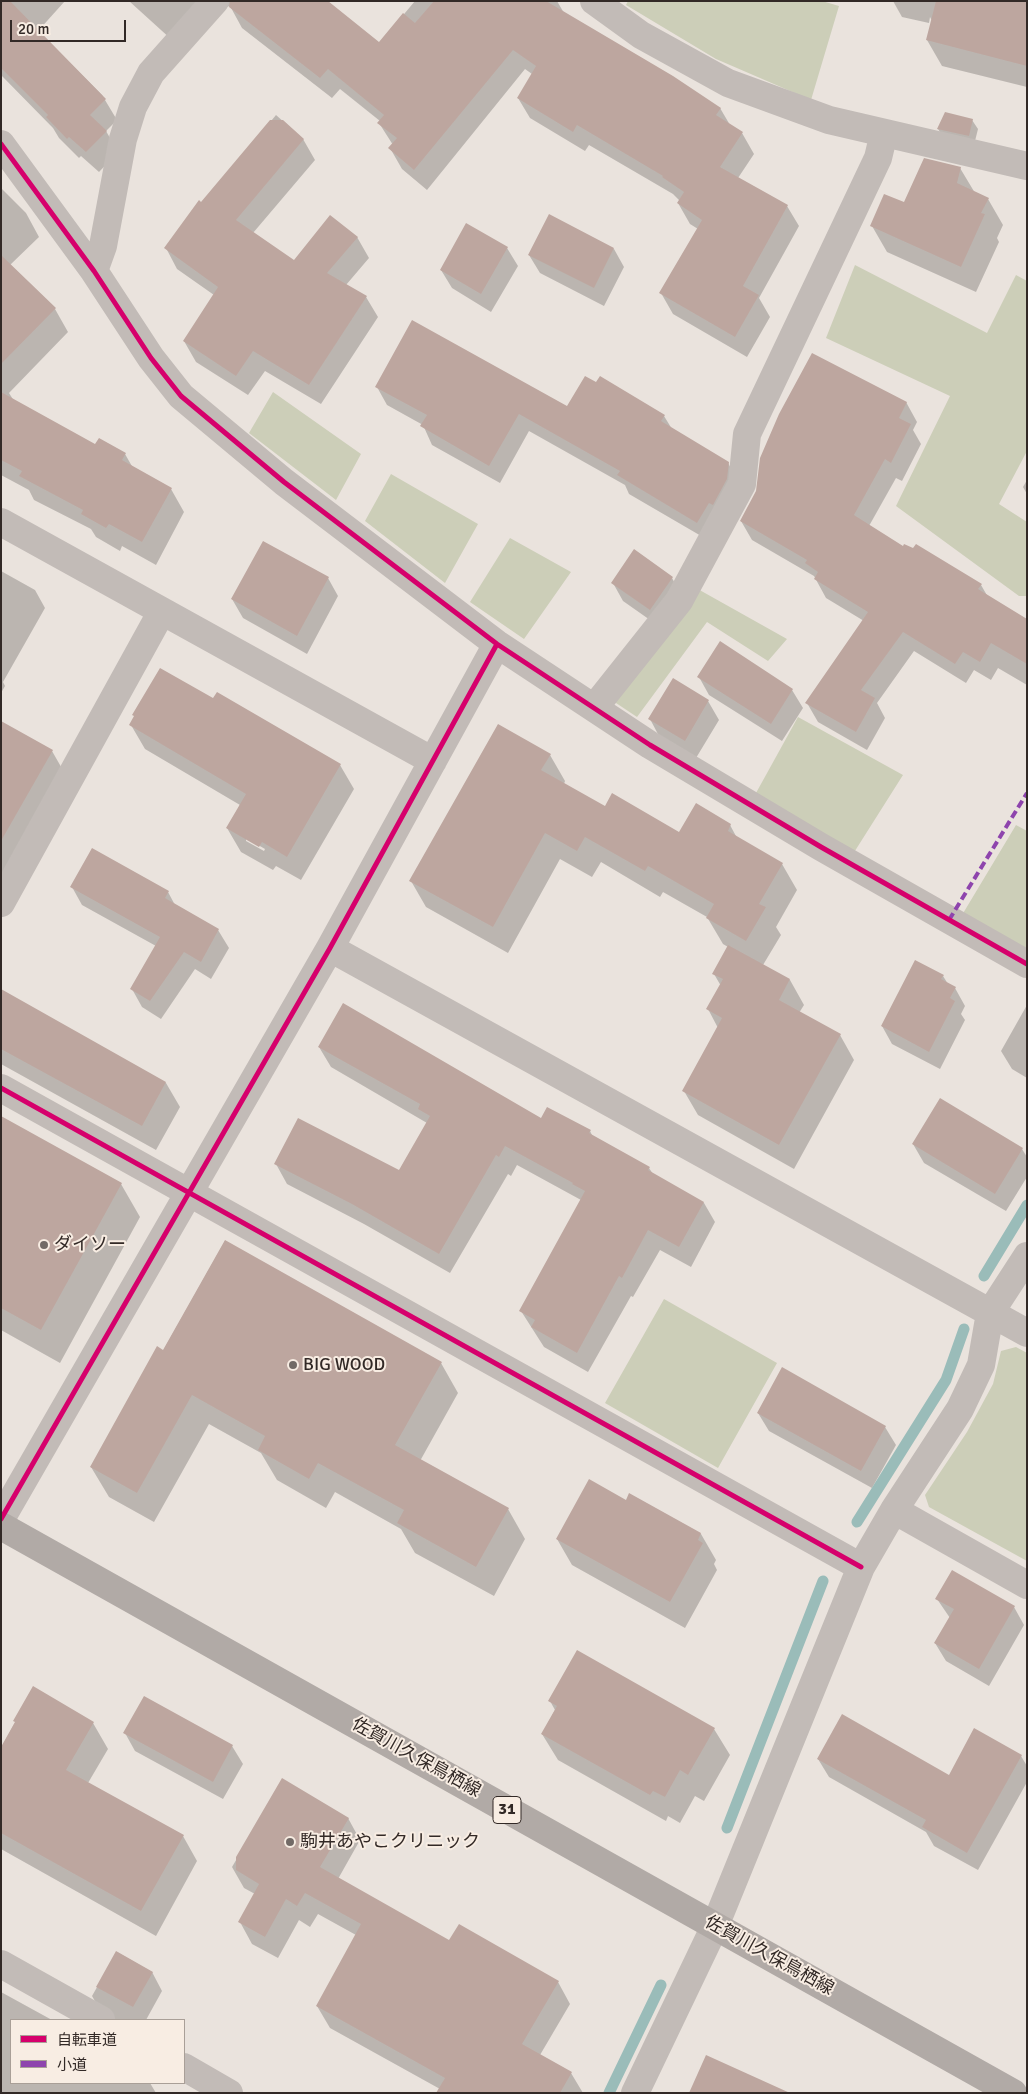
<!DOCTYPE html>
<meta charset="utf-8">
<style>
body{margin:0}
#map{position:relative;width:1028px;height:2094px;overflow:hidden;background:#eae3dd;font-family:Signika,"Noto Sans JP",sans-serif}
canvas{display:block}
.frame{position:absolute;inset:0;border:2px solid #322926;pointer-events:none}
.legend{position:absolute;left:10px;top:2019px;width:175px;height:65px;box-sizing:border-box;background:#f8ede3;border:1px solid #a99f97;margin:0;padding:6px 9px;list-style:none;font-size:15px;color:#322926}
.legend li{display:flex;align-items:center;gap:10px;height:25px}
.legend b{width:25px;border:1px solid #a99f97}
.scale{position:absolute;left:10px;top:20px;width:116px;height:22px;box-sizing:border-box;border:2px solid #322926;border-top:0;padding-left:6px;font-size:15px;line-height:18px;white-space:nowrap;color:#322926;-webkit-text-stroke:4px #f8ede3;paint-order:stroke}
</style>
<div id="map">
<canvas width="1028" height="2094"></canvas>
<div class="frame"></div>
<ul class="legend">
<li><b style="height:6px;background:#d6006c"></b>自転車道</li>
<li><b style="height:6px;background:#8e44ad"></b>小道</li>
</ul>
<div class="scale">20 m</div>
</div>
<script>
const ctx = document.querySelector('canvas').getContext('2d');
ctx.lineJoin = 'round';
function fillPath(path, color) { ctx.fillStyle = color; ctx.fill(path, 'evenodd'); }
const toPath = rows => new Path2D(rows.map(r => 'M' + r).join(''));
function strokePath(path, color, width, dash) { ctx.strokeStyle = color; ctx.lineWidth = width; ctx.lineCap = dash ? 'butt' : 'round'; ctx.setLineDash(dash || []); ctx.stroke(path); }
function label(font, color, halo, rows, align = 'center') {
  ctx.font = font + ' Signika,"Noto Sans JP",sans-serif'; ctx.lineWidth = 4; ctx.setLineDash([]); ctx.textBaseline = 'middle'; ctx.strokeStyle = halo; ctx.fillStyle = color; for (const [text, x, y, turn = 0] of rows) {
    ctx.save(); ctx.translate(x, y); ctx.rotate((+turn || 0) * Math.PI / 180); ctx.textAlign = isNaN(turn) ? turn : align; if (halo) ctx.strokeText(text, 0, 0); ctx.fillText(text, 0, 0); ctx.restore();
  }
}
const green = toPath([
 [628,1,822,1,839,6,811,100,716,59,626,5],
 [855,265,987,333,1016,275,1027,281,1027,451,999,504,1027,522,1027,596,1019,596,896,506,950,396,826,338],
 [273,392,361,454,336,500,249,433],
 [391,474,478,524,445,583,365,521],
 [510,538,571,572,524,639,470,602],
 [696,588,787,639,768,661,707,622,637,717,613,701],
 [798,717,903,775,853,854,756,793],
 [1016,825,1027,831,1027,951,962,915],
 [664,1299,777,1363,718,1468,605,1403],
 [1016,1347,1027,1353,1027,1561,929,1507,925,1495,967,1432,993,1384,1001,1351]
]);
const shadow = toPath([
 [1,1,65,1,38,31,102,95,117,120,106,131,118,152,99,172,81,156,79,158,59,138,53,128,1,75],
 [129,1,204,1,172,40],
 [209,1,326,1,379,44,415,1,557,1,564,13,720,108,730,125,742,133,754,154,738,178,787,206,799,226,759,298,770,317,747,357,673,314,661,293,698,229,690,224,678,203,680,201,673,194,589,145,585,151,530,118,518,98,532,74,525,69,427,190,402,169,390,148,393,145,379,123,380,121,340,89,332,98,242,28,230,6,218,9],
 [893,1,1027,1,1027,87,942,66,927,40,932,21,930,17,929,23,902,17],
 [276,115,303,139,315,160,253,233,294,261,357,237,369,258,346,285,366,297,378,317,321,404,265,371,248,395,196,362,184,341,214,295,177,269,166,248],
 [972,120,978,129,974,145,944,138,938,129],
 [960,168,975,193,988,199,1003,225,997,238,999,242,976,292,887,252,872,226],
 [1,188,26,213,39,237,10,265,55,309,68,332,9,393,14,401,96,446,125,454,133,468,171,489,184,512,156,565,122,546,120,551,96,537,91,529,34,500,29,490,1,475],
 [507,248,518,266,491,312,452,288,441,270],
 [614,249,624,267,604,306,540,273,529,255],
 [377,387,568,408,664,416,672,429,728,463,738,481,708,540,629,494,625,485,529,431,500,483,432,445,423,425,387,405],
 [906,402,917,422,913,430,921,444,902,481,896,478,869,526,903,547,981,585,988,597,1027,621,1027,685,998,668,991,680,974,670,966,683,914,651,877,703,885,718,867,750,818,722,807,703,864,621,826,598,814,576,752,540,741,521],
 [1027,480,1027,494,1023,487],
 [1,571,35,590,45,608,3,682,5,686,1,693],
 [328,578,338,596,307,654,243,618,232,599],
 [672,578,682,596,660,627,623,601,613,583],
 [699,677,792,690,803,708,782,741,709,695],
 [674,680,708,701,719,720,696,758,660,738,650,719],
 [213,700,340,765,354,789,301,880,276,866,273,870,241,852,227,828,240,805,145,749,131,725],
 [246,838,265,849,264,851,246,841],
 [1,722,52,751,64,772,1,884],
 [550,755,565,781,564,784,605,808,679,834,730,825,737,838,782,864,797,890,776,927,781,935,763,965,790,980,804,1005,799,1013,840,1035,854,1060,794,1169,698,1115,684,1091,718,1028,708,1009,721,986,714,974,728,947,723,944,707,917,663,892,660,897,601,862,592,877,560,859,508,953,426,907,411,881],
 [72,887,168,892,175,905,218,930,229,948,211,979,195,969,161,1019,142,1007,132,989,156,946,82,905],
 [943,976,948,984,955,988,965,1006,961,1014,965,1020,940,1069,892,1044,882,1026],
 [1,991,166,1083,180,1107,156,1150,1,1064],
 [1027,1005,1027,1078,1012,1069,1001,1051],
 [319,1047,541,1120,590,1131,593,1137,649,1168,653,1174,704,1203,715,1222,691,1267,660,1250,633,1297,631,1296,588,1372,544,1347,521,1311,581,1200,517,1165,511,1176,508,1174,450,1273,364,1224,287,1184,276,1164,399,1171,427,1123,331,1067],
 [1,1117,121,1184,140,1217,60,1363,1,1330],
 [913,1144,1022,1149,1027,1157,1027,1177,1006,1211,924,1163],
 [225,1241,441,1363,458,1393,420,1461,508,1509,525,1539,494,1596,415,1553,401,1529,335,1492,326,1508,277,1480,261,1453,209,1424,154,1522,109,1497,91,1467,163,1351],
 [758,1413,885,1427,896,1445,872,1488,769,1431],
 [626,1501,701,1534,716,1560,714,1564,717,1570,685,1628,572,1565,557,1539],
 [937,1599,1014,1607,1024,1625,989,1686,946,1661,935,1643,950,1618],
 [34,1688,93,1723,108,1749,88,1783,183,1836,197,1861,156,1936,1,1849,1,1748],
 [550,1701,714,1729,730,1755,704,1801,695,1796,680,1823,668,1816,666,1821,558,1760,542,1734,555,1710],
 [125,1733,232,1746,243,1764,223,1799,135,1751],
 [1021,1756,1027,1766,1027,1782,978,1870,934,1846,926,1832,829,1777,818,1759,950,1776],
 [283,1780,348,1818,360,1840,338,1879,450,1942,558,1982,570,2004,540,2055,571,2073,583,2093,438,2093,440,2089,330,2028,317,2006,356,1935,318,1914,310,1927,299,1920,278,1958,252,1944,240,1922,255,1894,244,1888,232,1867],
 [117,1952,152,1972,162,1991,146,2020,113,2020,103,2015,92,1996],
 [1,1992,52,2020,11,2020,11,2083,150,2083,156,2093,1,2093]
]);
const stream = toPath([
 [984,1276,1027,1205],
 [857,1522,946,1380,964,1329],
 [727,1828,823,1581],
 [609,2093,661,1985]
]);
const building = toPath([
 [1,1,10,1,106,99,90,115,107,131,86,152,69,137,67,139,46,117,48,115,1,68],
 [230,1,328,1,379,42,403,13,415,23,434,1,546,1,673,76,721,108,716,115,743,132,720,167,788,205,743,286,759,295,735,337,659,293,702,220,677,203,684,192,662,177,663,176,577,125,573,132,517,98,536,66,513,50,414,170,388,148,397,138,377,123,384,115,328,69,320,78,229,7],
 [936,1,1027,1,1027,66,926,40],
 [945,112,973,119,969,136,937,129],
 [270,120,283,120,304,139,236,220,294,260,330,215,358,237,327,273,367,296,309,385,253,351,236,376,183,341,218,287,164,248,199,200,201,202],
 [924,158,961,167,957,183,989,198,981,213,985,214,961,267,870,226,884,194,904,202],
 [549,214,614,248,594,288,528,255],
 [466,223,508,247,481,294,440,270],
 [1,255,56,308,1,364],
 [412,320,567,406,585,376,596,382,600,376,665,415,661,421,729,462,727,479,713,505,709,503,697,523,617,475,620,471,519,414,489,466,420,426,427,415,375,387],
 [812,353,907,402,899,418,911,424,891,463,885,459,854,515,903,546,904,544,913,548,916,544,982,584,978,589,1027,619,1027,664,991,643,980,662,963,652,955,664,903,632,861,690,875,698,856,732,805,703,868,612,814,579,818,572,805,563,807,560,740,521,756,491,760,458,779,414],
 [1,392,95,444,99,438,126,453,122,460,172,488,142,542,109,524,106,528,81,514,83,510,19,476,22,471,1,460],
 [263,541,329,577,297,636,231,599],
 [634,549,673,577,650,610,611,583],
 [720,641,793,689,771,724,697,677],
 [160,668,213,698,217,692,341,764,287,857,262,842,259,847,226,828,246,794,129,725,134,716,132,715],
 [673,678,709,700,685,741,648,719],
 [1,721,53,750,1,841],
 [498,724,551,754,541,770,605,806,612,793,679,832,696,803,731,824,728,831,783,863,759,904,766,907,746,941,706,918,714,904,648,866,645,871,585,837,577,851,545,833,493,927,409,881],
 [92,848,169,891,165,898,219,929,201,962,184,952,150,1001,130,989,160,937,70,887],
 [728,945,790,979,779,1000,841,1034,779,1145,682,1091,722,1018,706,1009,723,979,712,974],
 [915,960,944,975,941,979,956,987,950,998,955,1001,929,1052,881,1026],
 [1,989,166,1082,142,1126,1,1049],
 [343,1003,541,1118,547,1107,591,1130,589,1133,650,1167,648,1170,704,1202,679,1247,648,1230,622,1278,619,1276,577,1353,531,1327,535,1320,519,1311,585,1191,572,1184,573,1183,505,1146,499,1157,496,1155,439,1254,352,1204,274,1164,298,1118,399,1170,430,1116,418,1109,420,1104,318,1047],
 [940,1098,1023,1148,995,1194,912,1144],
 [1,1116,122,1183,41,1330,1,1308],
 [225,1240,442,1362,395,1445,509,1508,476,1567,397,1523,404,1510,318,1463,309,1479,258,1450,265,1436,192,1395,137,1493,90,1467,157,1346,163,1350],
 [782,1367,886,1426,861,1471,757,1413],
 [589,1479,626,1500,629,1493,701,1533,698,1540,703,1543,670,1602,556,1539],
 [952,1570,1015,1606,979,1669,934,1643,954,1609,935,1599],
 [577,1650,715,1728,688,1775,680,1770,665,1797,653,1791,650,1795,541,1734,557,1706,548,1701],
 [33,1686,94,1722,66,1770,184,1835,141,1911,1,1833,1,1747,15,1722,13,1721],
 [144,1696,233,1745,213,1782,123,1733],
 [842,1714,949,1775,974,1728,1022,1755,967,1853,922,1827,926,1820,817,1759],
 [282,1778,349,1818,320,1867,449,1940,459,1924,559,1981,522,2044,572,2072,560,2093,436,2093,445,2078,316,2006,361,1924,305,1893,297,1906,286,1899,265,1937,238,1922,259,1884,236,1870,236,1857],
 [116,1951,153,1972,133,2007,96,1987],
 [706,2055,790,2093,689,2093]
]);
const minor = toPath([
 [594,1,641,35,728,83,829,120,1027,166],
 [1,144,94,271,151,358,181,396,284,482,497,644,650,745,821,847,1027,964],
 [94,271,103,246,123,139,133,107,151,73,215,1],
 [1,522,433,761],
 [594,708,679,601,742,484,747,434,878,158,884,133],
 [1,903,162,611],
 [330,948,1027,1333],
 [1,1088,861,1567],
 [894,1510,1027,1585],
 [1,1519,330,948,497,644],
 [1,1964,101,2020],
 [184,2067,229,2093],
 [635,2093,715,1926,861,1567,894,1510,960,1409,981,1365,990,1313,1027,1256]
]);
const major = toPath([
 [1,1526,1013,2093]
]);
const quiet = toPath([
 [949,920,1027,793]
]);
const cycleway = toPath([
 [1,144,94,271,151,358,181,396,284,482,497,644,650,745,821,847,1027,964],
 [1,1088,861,1567],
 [1,1519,330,948,497,644]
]);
const markers = [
 [44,1245,5,"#726a66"],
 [293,1365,5,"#726a66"],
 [290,1842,5,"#726a66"]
];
const shields = [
 [507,1810,28]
];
const shieldNames = [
 ["31",507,1810]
];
const poiNames = [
 ["ダイソー",54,1245],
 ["BIG WOOD",303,1365],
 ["駒井あやこクリニック",300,1842]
];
const streetNames = [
 ["佐賀川久保鳥栖線",416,1758,29],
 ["佐賀川久保鳥栖線",769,1956,29]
];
fillPath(green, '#ccceb8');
fillPath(shadow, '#0003');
strokePath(stream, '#9abcb9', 11);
fillPath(building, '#bda69f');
strokePath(minor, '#c2bbb7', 28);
strokePath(major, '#b1aaa6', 28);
strokePath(quiet, '#8e44ad', 4, [8, 4]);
strokePath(cycleway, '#d6006c', 5);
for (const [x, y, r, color] of markers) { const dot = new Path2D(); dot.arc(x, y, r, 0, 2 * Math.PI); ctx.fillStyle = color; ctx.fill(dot); strokePath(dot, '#f8ede3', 2); }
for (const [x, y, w] of shields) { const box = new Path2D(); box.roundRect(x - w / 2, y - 13.5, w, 27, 4); ctx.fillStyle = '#f8ede3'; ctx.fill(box); strokePath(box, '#322926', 1); }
label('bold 16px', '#322926', null, shieldNames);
label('18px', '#322926', '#f8ede3', poiNames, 'left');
label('18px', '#322926', '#f8ede3', streetNames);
</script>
